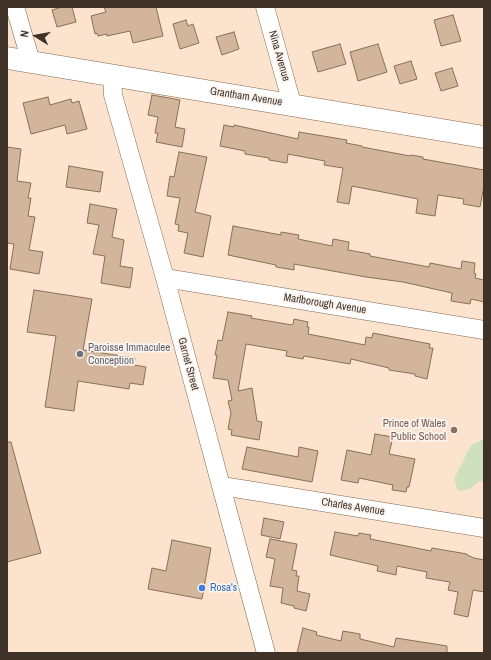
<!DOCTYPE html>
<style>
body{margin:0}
#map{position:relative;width:491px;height:660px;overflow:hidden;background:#fce3ce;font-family:"Archivo Narrow",sans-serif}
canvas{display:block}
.frame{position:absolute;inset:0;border:8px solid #3f3329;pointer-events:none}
.north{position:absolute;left:16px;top:16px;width:40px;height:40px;-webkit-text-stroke:3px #fbf4ef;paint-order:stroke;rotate:281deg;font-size:11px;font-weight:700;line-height:16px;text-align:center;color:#3f3329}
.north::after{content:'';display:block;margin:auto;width:14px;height:18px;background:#3f3329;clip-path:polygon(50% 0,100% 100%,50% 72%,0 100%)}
</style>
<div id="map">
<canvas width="491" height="660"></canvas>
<div class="frame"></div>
<div class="north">N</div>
</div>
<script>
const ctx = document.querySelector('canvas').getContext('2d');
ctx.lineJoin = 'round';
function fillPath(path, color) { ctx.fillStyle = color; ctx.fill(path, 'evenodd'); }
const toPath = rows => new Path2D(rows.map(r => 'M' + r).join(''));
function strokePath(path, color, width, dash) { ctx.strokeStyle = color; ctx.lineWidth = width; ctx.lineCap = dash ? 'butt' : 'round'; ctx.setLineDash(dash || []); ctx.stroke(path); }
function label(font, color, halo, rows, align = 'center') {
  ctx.font = font + ' "Archivo Narrow",sans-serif'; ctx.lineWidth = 3.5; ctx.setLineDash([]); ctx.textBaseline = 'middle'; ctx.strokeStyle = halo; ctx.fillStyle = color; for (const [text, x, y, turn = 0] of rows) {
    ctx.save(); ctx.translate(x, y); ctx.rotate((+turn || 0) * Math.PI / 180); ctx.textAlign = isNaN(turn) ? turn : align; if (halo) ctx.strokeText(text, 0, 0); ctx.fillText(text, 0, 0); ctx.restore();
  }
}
const green = toPath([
 [484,439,484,482,479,481,470,489,458,491,454,479,471,445]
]);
const building = toPath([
 [62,7,72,7,76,22,57,27,52,10,62,7],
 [104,7,156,7,163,36,133,43,130,31,107,36,107,34,98,36,97,33,95,34,91,16,106,12,104,7],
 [453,15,461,41,441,46,434,20,453,15],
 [186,20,188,26,193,24,199,43,180,49,173,24,186,20],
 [234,32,239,49,222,55,216,37,234,32],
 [340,44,346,64,318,72,312,52,340,44],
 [378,44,387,72,358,81,350,52,378,44],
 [411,61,417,79,400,84,394,66,411,61],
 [452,68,458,86,441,91,435,73,452,68],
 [152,95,180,100,175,127,185,129,182,147,156,142,158,133,155,133,158,117,148,115,152,95],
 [48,97,50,105,71,99,72,103,79,101,87,129,67,134,65,125,31,134,23,103,48,97],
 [224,125,234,127,234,125,298,139,299,132,347,140,346,143,362,146,362,147,410,156,411,155,423,157,423,159,484,170,484,186,480,207,463,204,464,199,438,195,435,216,416,213,418,199,352,186,349,204,337,202,343,168,324,165,325,161,288,154,287,163,269,160,269,158,245,154,245,151,220,146,224,125],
 [7,147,21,149,17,181,31,183,28,198,31,198,28,216,35,217,29,250,43,252,39,274,10,269,14,244,7,243,7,147],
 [179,152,207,157,195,212,211,216,203,257,184,253,188,233,178,231,179,225,175,224,180,198,167,196,170,176,174,177,179,152],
 [69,166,103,172,100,192,66,187,69,166],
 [90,204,117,209,112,237,124,240,120,266,133,268,130,288,101,283,105,256,93,254,99,225,87,223,90,204],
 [233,226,281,235,281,232,299,235,298,239,332,246,333,239,349,242,348,250,370,254,370,256,429,267,430,263,461,269,462,261,475,263,474,273,476,274,475,278,484,280,484,302,471,299,470,304,451,301,452,293,403,282,366,277,294,264,294,270,276,267,276,265,228,255,233,226],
 [34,290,92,299,83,350,135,358,134,365,146,367,143,385,130,383,129,389,78,381,74,411,45,407,56,336,27,332,34,290],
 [228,312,252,316,251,318,292,325,293,324,294,319,308,322,307,327,309,327,308,334,365,345,366,337,372,338,373,333,430,344,429,348,433,348,427,379,415,376,415,374,389,370,389,368,351,359,350,364,304,356,303,359,286,356,287,351,246,344,238,391,252,388,257,421,262,422,259,440,231,435,232,430,228,429,231,413,228,401,232,400,228,380,213,378,217,355,215,355,218,340,222,341,228,312],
 [375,434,393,437,389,454,415,459,409,487,407,487,406,492,392,490,393,485,359,478,358,483,341,480,347,450,371,455,375,434],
 [7,442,11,442,41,553,7,562,7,442],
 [247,447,298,457,299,447,318,451,312,482,242,469,247,447],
 [264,518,284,522,280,539,261,535,264,518],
 [335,532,358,536,359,533,371,535,370,539,401,545,431,551,432,548,467,554,467,555,474,558,484,560,484,592,473,590,468,617,454,614,458,592,448,590,450,582,426,578,427,572,397,566,396,575,377,571,378,566,330,555,335,532],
 [270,539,297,544,292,570,297,571,296,576,299,576,297,591,310,594,306,611,294,608,294,606,281,603,283,588,270,586,275,559,266,557,270,539],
 [172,540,211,548,202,599,148,589,152,568,166,571,172,540],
 [303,628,317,632,316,635,341,641,343,631,360,634,360,639,394,647,396,638,447,646,447,653,297,653,303,628]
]);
const street = toPath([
 [15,7,31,62],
 [265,7,292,104],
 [112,75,113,95,165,278,266,653],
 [165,278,484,330],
 [222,486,484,528]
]);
const secondary = toPath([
 [7,58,484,137]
]);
const markers = [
 [80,354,4,"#6b7280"],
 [454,430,4,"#8d6e63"],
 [202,588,4,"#3f7fe0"]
];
const streetNames = [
 ["Nina Avenue",279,56,74],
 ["Grantham Avenue",246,97,9],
 ["Marlborough Avenue",325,304,9],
 ["Garnet Street",188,364,75],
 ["Charles Avenue",353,507,9]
];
const worshipNames = [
 ["Paroisse Immaculee",88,348],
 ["Conception",88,361]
];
const educationNames = [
 ["Prince of Wales",446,424],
 ["Public School",446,437]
];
const shopNames = [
 ["Rosa's",210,588]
];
fillPath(green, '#cfe0bc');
fillPath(building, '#d3b59c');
strokePath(building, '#8a6e57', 1);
strokePath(street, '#826750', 19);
strokePath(secondary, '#826750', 23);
strokePath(street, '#fff', 18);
strokePath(secondary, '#fff', 22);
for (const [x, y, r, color] of markers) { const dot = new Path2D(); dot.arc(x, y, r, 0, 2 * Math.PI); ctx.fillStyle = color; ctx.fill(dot); strokePath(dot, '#fbf4ef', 1.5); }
label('11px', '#3f3329', '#fbf4ef', streetNames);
label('11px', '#5b616d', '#fbf4ef', worshipNames, 'left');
label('11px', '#785e54', '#fbf4ef', educationNames, 'right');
label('11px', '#366cbe', '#fbf4ef', shopNames, 'left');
</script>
